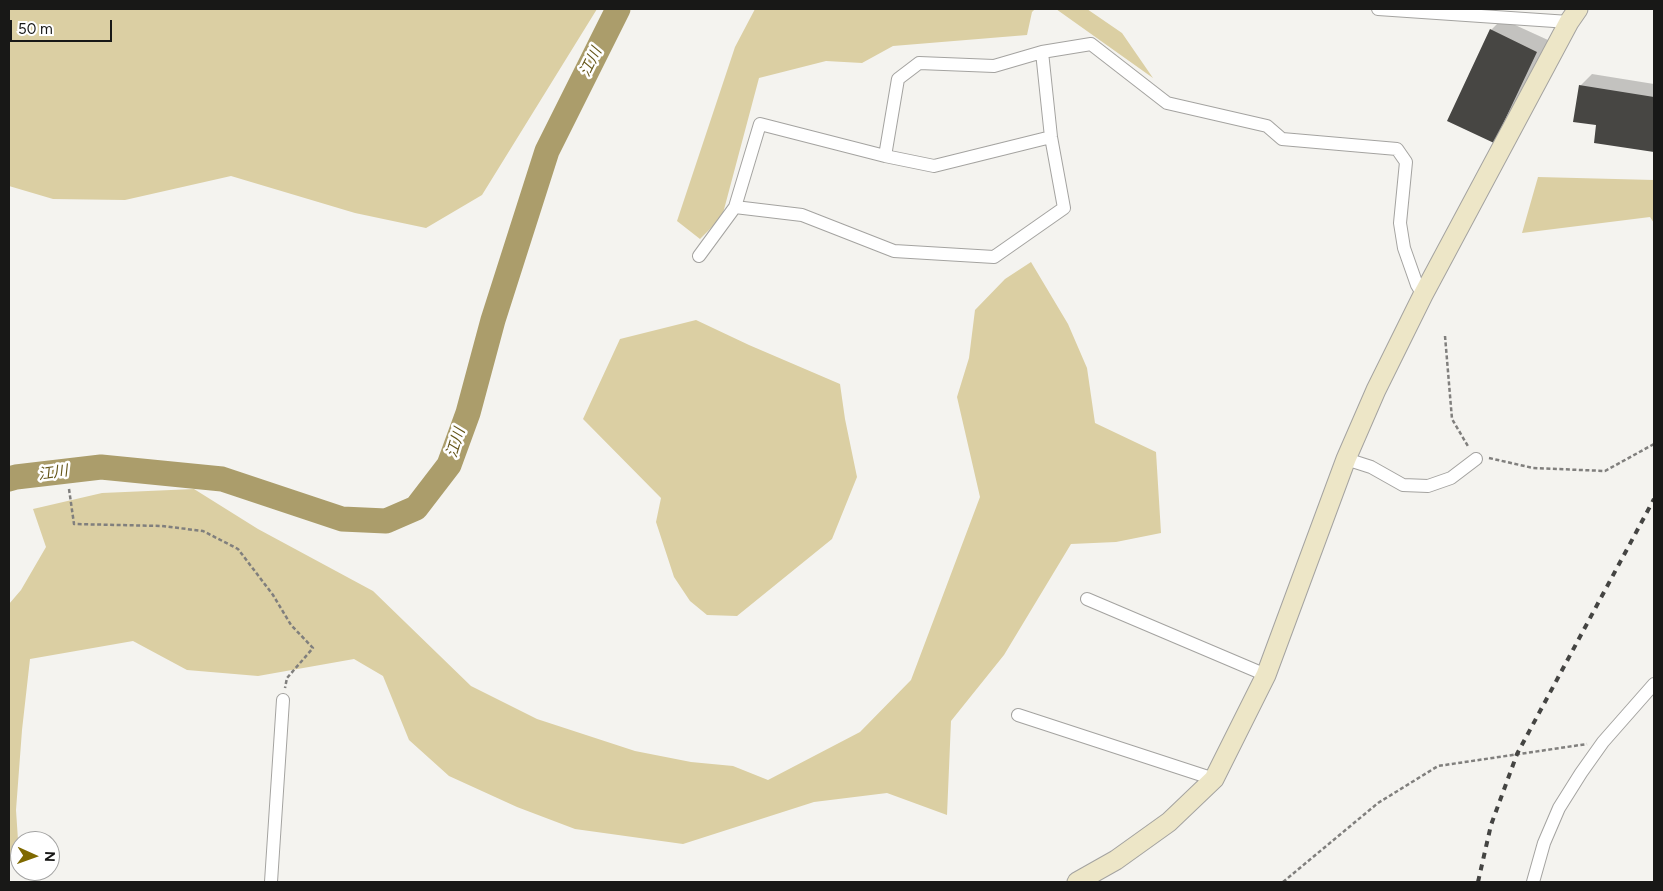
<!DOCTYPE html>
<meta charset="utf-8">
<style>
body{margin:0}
#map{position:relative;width:1663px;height:891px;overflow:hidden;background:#f4f3ef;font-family:Figtree,sans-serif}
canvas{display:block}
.frame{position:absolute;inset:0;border:10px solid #181817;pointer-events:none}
.north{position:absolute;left:10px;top:831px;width:50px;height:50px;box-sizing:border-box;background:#fff;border:1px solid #a3a3a2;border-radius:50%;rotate:92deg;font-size:14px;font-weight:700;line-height:20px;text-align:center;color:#181817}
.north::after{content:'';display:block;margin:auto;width:18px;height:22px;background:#7f6900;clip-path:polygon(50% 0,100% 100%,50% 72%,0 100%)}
.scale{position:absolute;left:10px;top:20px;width:102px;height:22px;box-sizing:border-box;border:2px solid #181817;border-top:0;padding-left:6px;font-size:15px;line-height:18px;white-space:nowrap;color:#181817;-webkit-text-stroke:4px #fff;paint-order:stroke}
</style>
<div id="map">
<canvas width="1663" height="891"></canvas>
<div class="frame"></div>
<div class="north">N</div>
<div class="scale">50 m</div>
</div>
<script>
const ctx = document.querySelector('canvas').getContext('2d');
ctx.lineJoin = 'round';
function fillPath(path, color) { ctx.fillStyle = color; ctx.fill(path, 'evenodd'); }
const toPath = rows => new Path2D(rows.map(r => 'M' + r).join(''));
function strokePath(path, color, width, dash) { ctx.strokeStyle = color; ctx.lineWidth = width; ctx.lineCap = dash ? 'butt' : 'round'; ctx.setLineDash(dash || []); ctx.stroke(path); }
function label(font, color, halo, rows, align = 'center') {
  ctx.font = font + ' Figtree,"Noto Sans JP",sans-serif'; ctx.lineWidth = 5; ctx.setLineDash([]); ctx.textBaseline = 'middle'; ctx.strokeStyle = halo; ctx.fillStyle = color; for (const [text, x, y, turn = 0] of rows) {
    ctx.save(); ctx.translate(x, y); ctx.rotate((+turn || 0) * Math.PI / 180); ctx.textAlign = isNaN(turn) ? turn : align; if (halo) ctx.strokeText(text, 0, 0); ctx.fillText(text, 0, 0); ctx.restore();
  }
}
const green = toPath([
 [9,9,597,9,482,195,426,228,355,213,231,176,125,200,53,199,9,186],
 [755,9,1035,9,1032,12,1027,35,893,46,862,63,826,61,759,78,722,217,700,239,677,221,735,47],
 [1056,9,1087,9,1122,33,1153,78],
 [1538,177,1654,180,1654,223,1650,217,1522,233],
 [1031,262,1068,324,1087,368,1095,423,1156,452,1161,533,1116,542,1071,544,1004,655,951,721,947,815,887,793,814,802,683,844,575,829,517,807,449,776,409,740,383,676,354,659,258,676,187,670,133,641,30,659,22,730,16,810,19,855,9,862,9,604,21,590,46,547,33,509,102,493,194,489,258,529,373,591,471,686,537,719,635,751,691,762,733,766,768,780,860,732,911,680,980,497,957,397,969,358,975,310,1005,279],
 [696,320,749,345,840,384,845,419,857,477,832,539,737,616,707,615,690,601,674,577,656,522,661,498,583,419,620,339]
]);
const shadow = toPath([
 [1502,19,1548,40,1506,130,1494,142,1491,30],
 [1592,74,1654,84,1654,151,1595,141,1598,124,1580,86]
]);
const river = toPath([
 [9,479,16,477,101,467,222,479,342,519,386,521,416,508,449,465,468,413,493,320,547,151,618,9]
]);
const building = toPath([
 [1490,29,1537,52,1494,143,1447,121],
 [1579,85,1654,97,1654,152,1594,143,1596,125,1573,122]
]);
const path = toPath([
 [1445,336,1452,419,1469,448],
 [1489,458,1533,468,1605,471,1654,444],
 [69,489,74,524,162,526,203,531,238,549,273,595,291,625,313,648,287,678,285,688],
 [1283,882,1378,803,1438,766,1587,744]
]);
const street = toPath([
 [1378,9,1569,22],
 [885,156,898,79,919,63,994,66,1042,52,1091,44,1167,103,1267,126,1282,139,1397,149,1406,162,1400,223,1404,248,1417,285,1423,295],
 [735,207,802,215,894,251,994,257,1064,208,1051,137,1042,52],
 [699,256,735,207,760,124,885,156,934,166,1051,137],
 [1346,459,1371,467,1403,485,1428,486,1451,478,1476,459],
 [1087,599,1266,675],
 [1018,715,1214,779],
 [271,882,283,700],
 [1533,882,1544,843,1559,808,1581,773,1603,742,1654,684]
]);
const secondary = toPath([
 [1077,882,1116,860,1169,822,1214,779,1266,675,1346,459,1376,390,1423,295,1569,22,1578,9]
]);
const rail = toPath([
 [1478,882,1491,825,1517,754,1654,499]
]);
const waterNames = [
 ["江川",591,62,-64],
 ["江川",456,443,-73],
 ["江川",53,473,-8]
];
fillPath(green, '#dbcfa3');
fillPath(shadow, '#0003');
strokePath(river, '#ab9d6b', 25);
fillPath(building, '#474643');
strokePath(street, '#a4a3a0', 14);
strokePath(secondary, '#a4a3a0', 21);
strokePath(path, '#807f7d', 2.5, [4, 2.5]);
strokePath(street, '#fff', 12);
strokePath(secondary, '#ede6c7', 19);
strokePath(rail, '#444442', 4, [6, 6]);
label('italic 15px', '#65561a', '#fff', waterNames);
</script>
